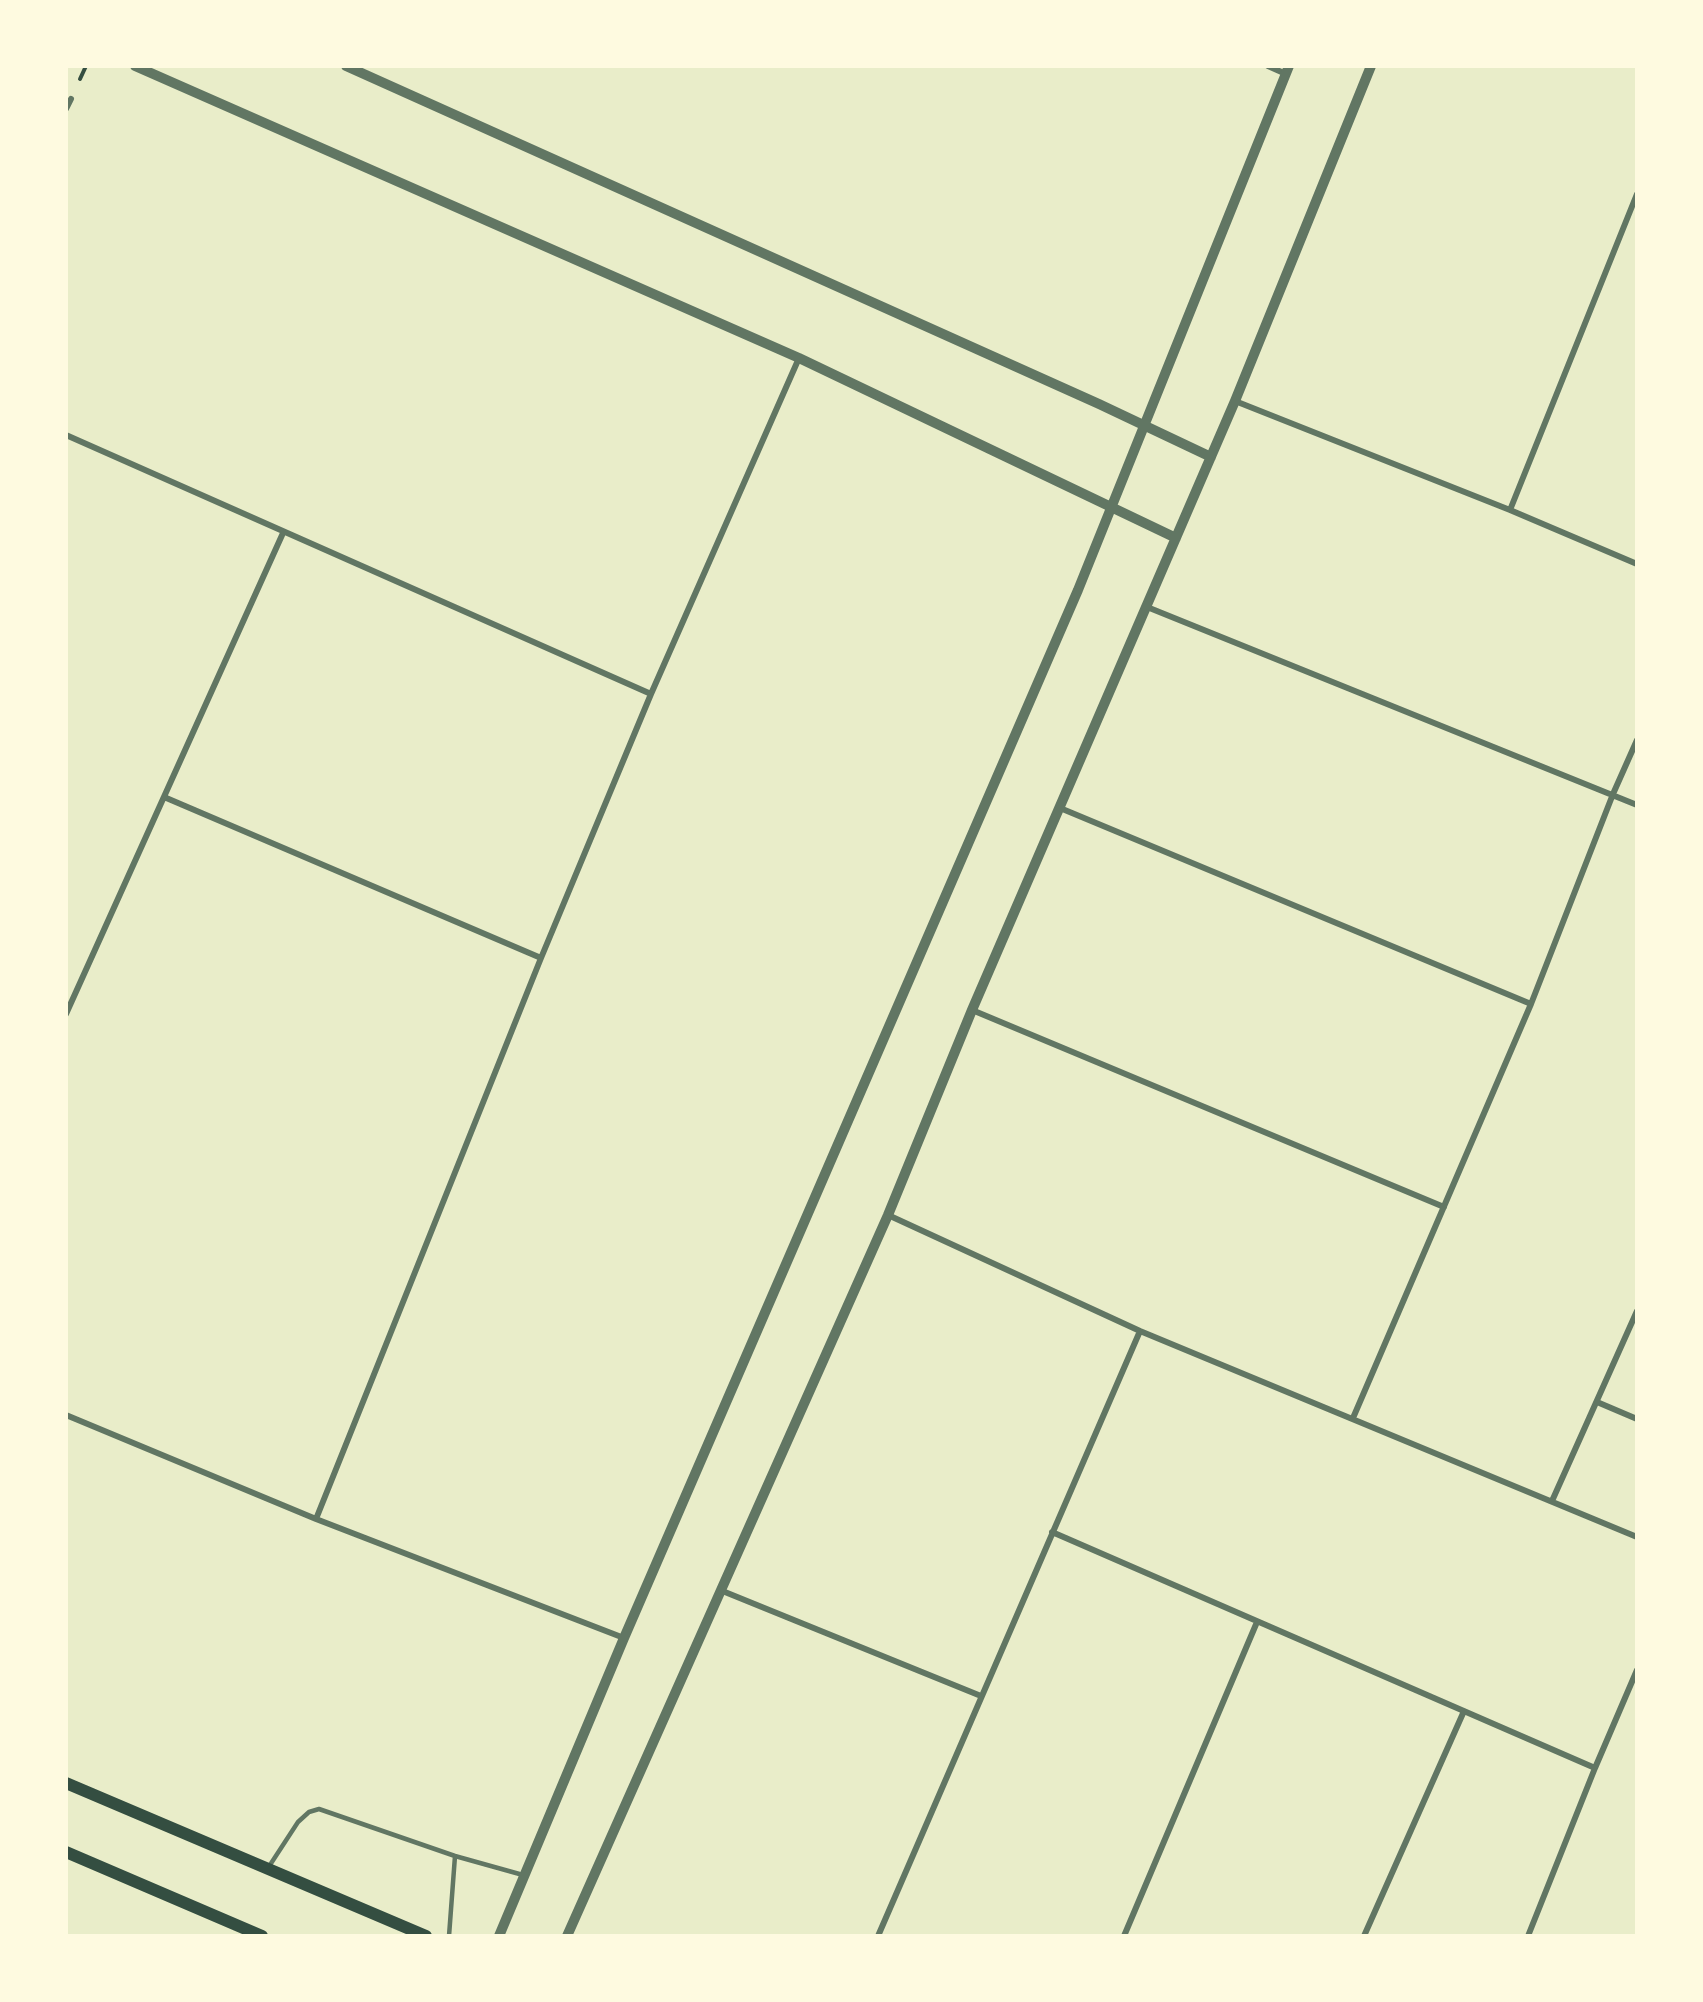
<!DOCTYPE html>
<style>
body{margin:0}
#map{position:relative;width:1703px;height:2002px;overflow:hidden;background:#e9edc9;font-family:Arial,sans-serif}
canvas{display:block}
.frame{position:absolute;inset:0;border:68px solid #fefae0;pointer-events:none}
</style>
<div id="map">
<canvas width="1703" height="2002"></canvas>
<div class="frame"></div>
</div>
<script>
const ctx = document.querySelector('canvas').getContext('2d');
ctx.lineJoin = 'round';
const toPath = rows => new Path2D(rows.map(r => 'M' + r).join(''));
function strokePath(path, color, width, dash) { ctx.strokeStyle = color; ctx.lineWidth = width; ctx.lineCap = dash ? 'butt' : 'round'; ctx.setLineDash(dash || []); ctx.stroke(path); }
const path = toPath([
 [80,79,86,66]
]);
const service = toPath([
 [268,1868,298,1822,309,1812,319,1809,455,1856,523,1875],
 [449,1936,455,1856]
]);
const minor = toPath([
 [1268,66,1286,74],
 [66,109,71,99],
 [1235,401,1510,510,1637,564],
 [66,435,651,694],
 [1510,510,1637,194],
 [1147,607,1637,805],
 [164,797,541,958],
 [1060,808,1531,1004],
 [972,1010,1444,1207],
 [66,1014,283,533],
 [888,1215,1140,1331,1637,1537],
 [1597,1402,1637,1419],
 [66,1415,316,1519,624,1638],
 [1353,1418,1531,1004,1613,794,1637,740],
 [1552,1501,1637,1311],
 [316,1519,541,958,651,694,799,358],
 [1052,1532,1595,1768],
 [720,1590,981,1696],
 [878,1936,1140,1331],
 [1124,1936,1257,1622],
 [1364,1936,1464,1711],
 [1528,1936,1595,1768,1637,1670]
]);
const tertiary = toPath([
 [135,66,799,358,1176,538],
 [346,66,1099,404,1211,457],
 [499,1936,624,1638,1078,590,1289,66],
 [567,1936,888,1215,972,1010,1235,401,1371,66]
]);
const secondary = toPath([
 [66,1783,426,1936],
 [66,1852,262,1936]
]);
strokePath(path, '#344e41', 4);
strokePath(service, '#617663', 4.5);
strokePath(minor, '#617663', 6);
strokePath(tertiary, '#617663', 10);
strokePath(secondary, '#344e41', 12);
</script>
